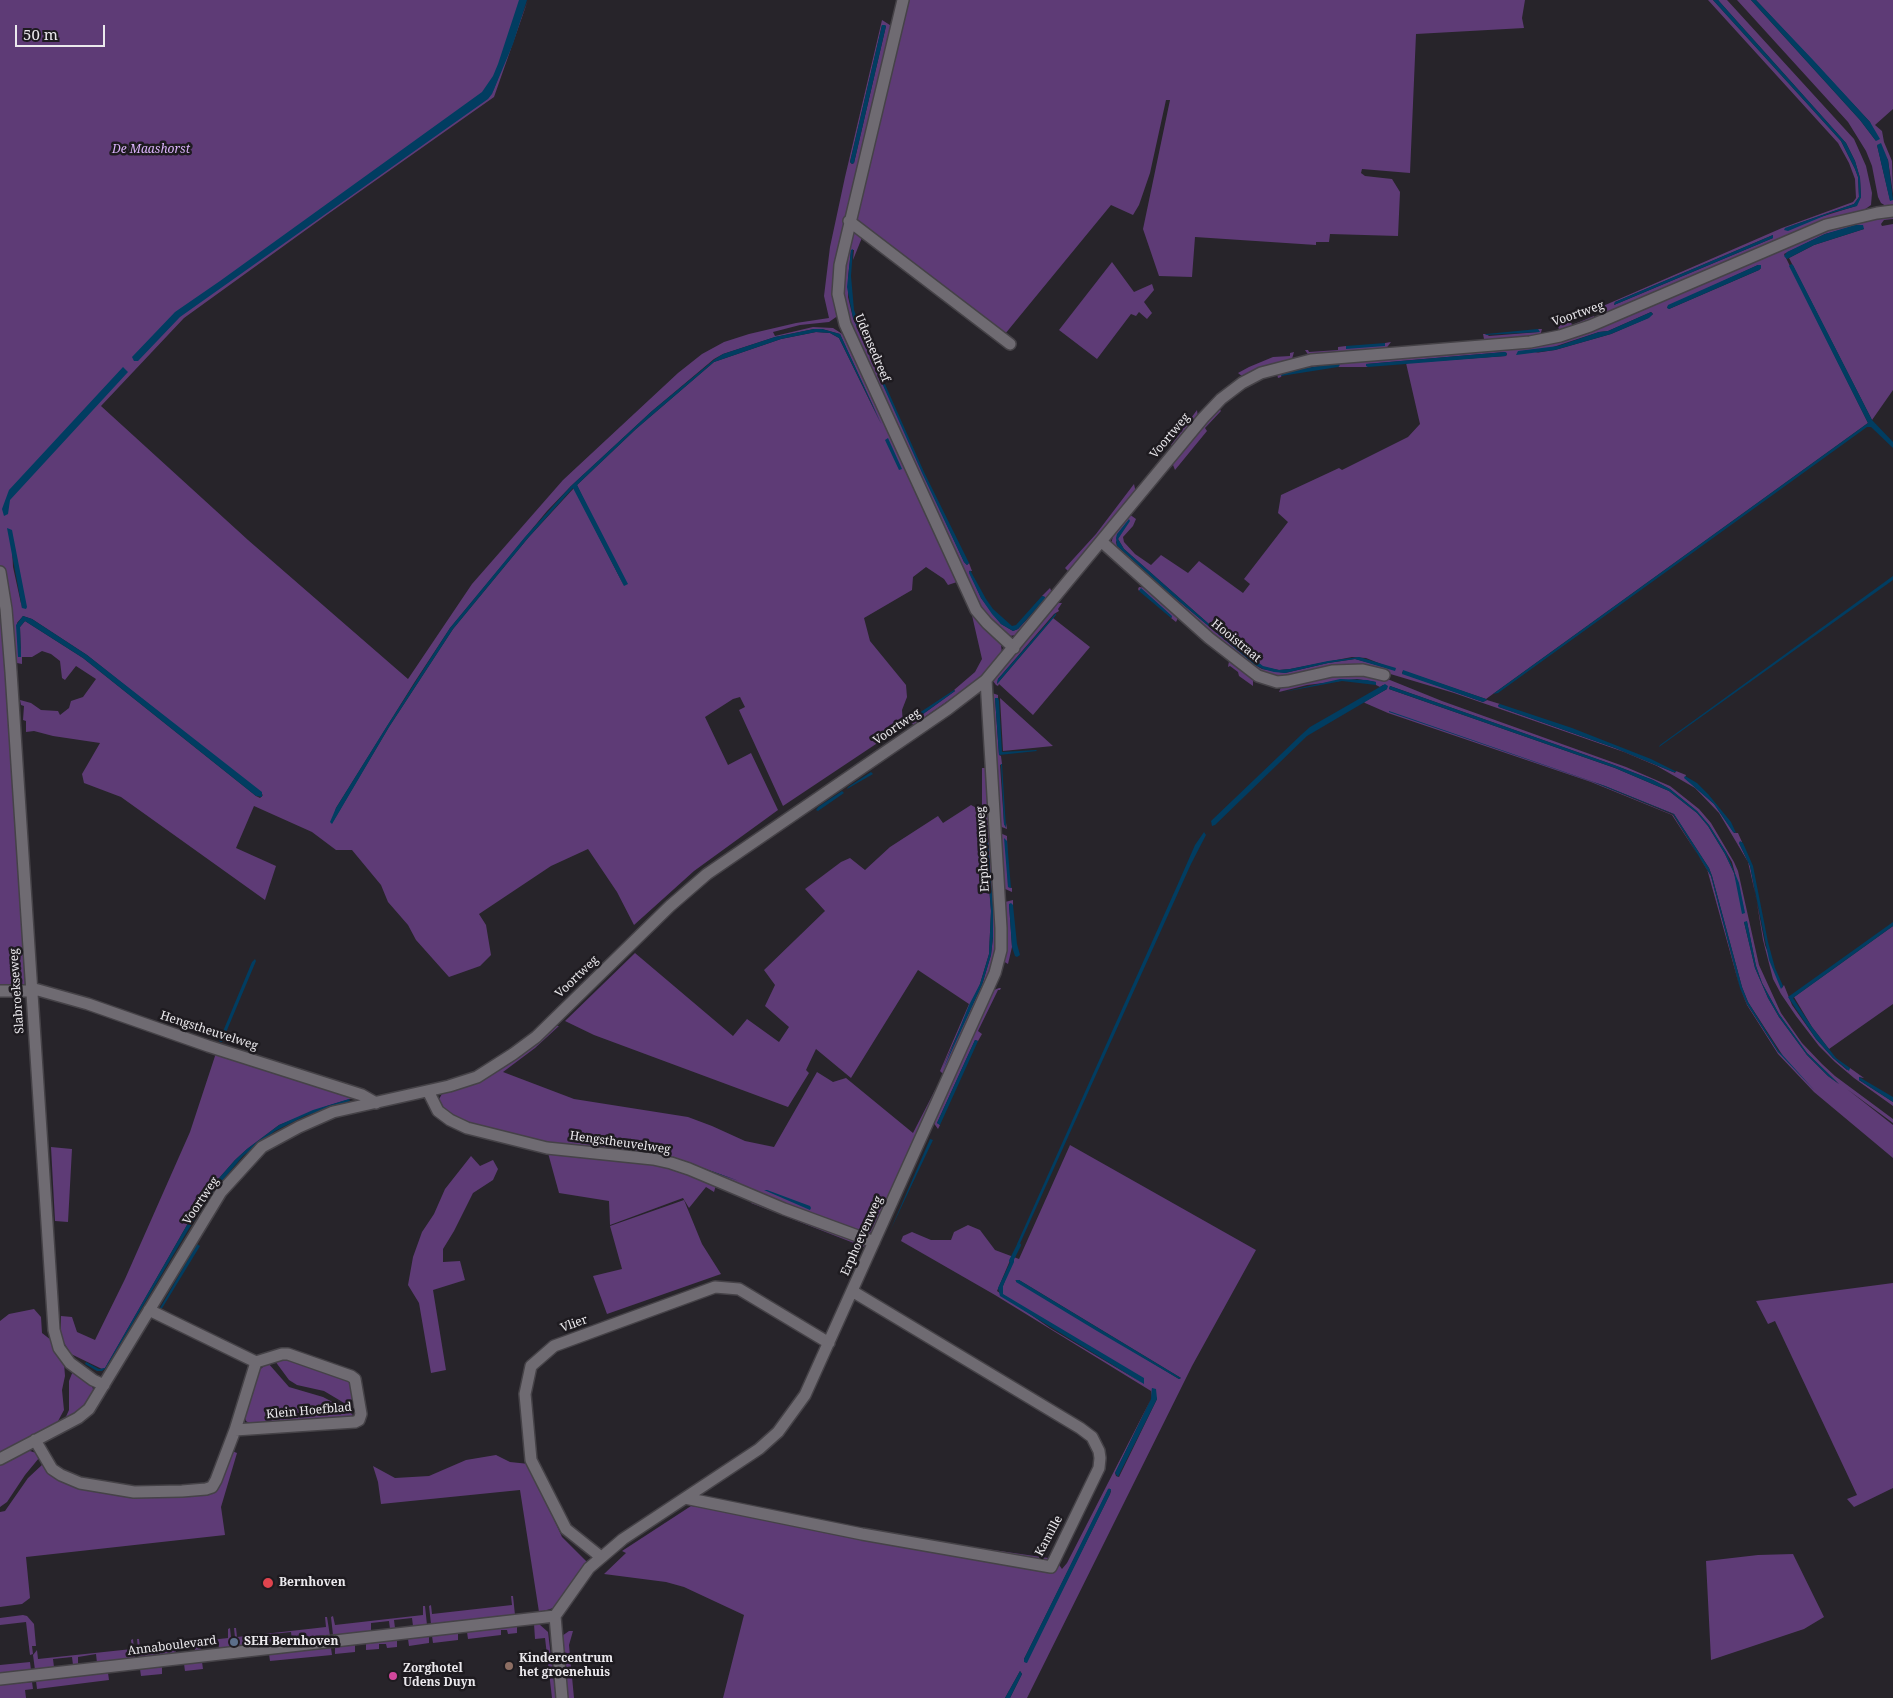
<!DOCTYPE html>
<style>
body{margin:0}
#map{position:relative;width:1893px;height:1698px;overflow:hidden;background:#27242a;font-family:"Noto Serif",serif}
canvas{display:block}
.scale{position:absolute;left:15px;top:25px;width:90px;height:22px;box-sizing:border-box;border:2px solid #ebe9ed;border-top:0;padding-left:6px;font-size:15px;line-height:18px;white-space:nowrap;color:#ebe9ed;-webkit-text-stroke:4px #1e1b20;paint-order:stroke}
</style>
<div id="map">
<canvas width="1893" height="1698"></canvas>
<div class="scale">50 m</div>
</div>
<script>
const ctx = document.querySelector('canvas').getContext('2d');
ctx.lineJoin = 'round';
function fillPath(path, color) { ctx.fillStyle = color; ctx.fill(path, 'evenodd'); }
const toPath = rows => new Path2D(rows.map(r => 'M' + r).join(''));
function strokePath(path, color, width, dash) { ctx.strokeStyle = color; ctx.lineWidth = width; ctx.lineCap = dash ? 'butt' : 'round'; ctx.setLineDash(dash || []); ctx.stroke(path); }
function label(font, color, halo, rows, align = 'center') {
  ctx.font = font + ' "Noto Serif",serif'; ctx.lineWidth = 5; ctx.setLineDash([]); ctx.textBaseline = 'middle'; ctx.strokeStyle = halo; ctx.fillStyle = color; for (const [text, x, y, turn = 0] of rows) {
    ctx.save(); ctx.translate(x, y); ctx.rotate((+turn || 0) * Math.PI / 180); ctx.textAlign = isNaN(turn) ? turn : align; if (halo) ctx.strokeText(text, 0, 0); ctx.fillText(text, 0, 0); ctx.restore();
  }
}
const green = toPath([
 [0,0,524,0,492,94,528,0,494,97,328,214,184,318,101,406,248,540,408,679,472,584,563,480,678,373,702,354,724,342,749,334,796,323,829,318,824,296,830,247,845,177,882,20,893,27,840,249,839,315,829,322,800,325,773,332,775,336,813,327,833,328,847,337,959,583,1001,645,1002,653,981,678,913,725,911,720,912,722,955,691,954,690,975,672,982,659,971,611,957,582,948,585,944,579,926,567,913,577,912,590,864,618,870,641,906,685,907,697,902,710,903,726,783,806,739,710,745,707,740,697,733,699,705,717,728,765,751,753,778,810,694,871,634,925,617,892,588,849,551,866,479,914,486,925,491,955,480,966,449,977,416,940,408,925,388,902,381,885,352,850,336,850,312,832,254,806,236,848,276,866,265,900,121,797,84,783,82,774,100,743,53,736,34,731,26,732,26,721,23,720,24,706,21,705,20,700,31,703,41,710,58,711,60,715,69,708,71,701,83,697,96,679,76,666,65,680,62,678,60,661,51,654,42,651,32,657,22,657,22,664,17,663,6,667,27,984,16,987,0,988],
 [882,25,886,26,854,163,852,164,850,162],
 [814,329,822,329,840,334,881,424,839,338,830,333,816,332,781,339,714,362,636,429,577,485,624,586,574,488,528,538,453,629,389,727,332,823,336,808,414,683,450,628,547,511,571,486,652,411,714,359,723,354,775,337],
 [11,530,17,561,22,608,13,567],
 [23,616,32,619,87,655,263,795,260,798,256,796,83,658,25,621,20,627,21,656,17,623],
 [906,0,1525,0,1522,18,1524,28,1416,34,1410,173,1362,169,1361,173,1365,176,1392,179,1400,192,1398,236,1330,234,1329,242,1316,242,1316,245,1195,237,1192,277,1159,276,1143,229,1170,100,1166,100,1150,173,1139,205,1133,215,1111,205,1005,334,862,225,853,217],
 [1708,0,1713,0,1841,141,1855,169,1858,177,1859,197,1854,204,1785,228,1856,206,1861,197,1860,178,1855,161,1846,143,1718,0,1727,0,1854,139,1866,166,1872,193,1871,205,1864,210,1606,315,1601,309,1603,306,1782,228,1853,202,1856,198,1855,179,1849,163,1838,143],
 [1773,235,1773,238,1614,305,1615,302],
 [1737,0,1751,0,1860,120,1876,141,1870,122,1756,0,1893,0,1893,109,1875,125,1882,131,1884,142,1892,161,1893,194,1888,160,1877,145,1890,200,1893,200,1893,207,1886,206,1881,203,1878,197,1872,166,1866,151,1848,122],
 [1893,214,1893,219,1884,220,1881,224,1882,226,1893,224,1893,390,1872,420,1789,258,1814,245,1864,229,1860,225,1825,234,1784,254,1868,423,1486,699,1403,671,1402,673,1483,702,1487,700,1500,704,1498,705,1499,707,1615,748,1673,772,1675,773,1676,771,1686,775,1685,778,1714,804,1734,833,1738,833,1742,842,1739,843,1750,866,1765,945,1782,988,1784,985,1792,1005,1816,1039,1833,1058,1847,1070,1850,1068,1864,1078,1859,1077,1859,1080,1893,1102,1893,1106,1854,1078,1835,1062,1819,1046,1796,1016,1781,994,1773,979,1763,940,1756,897,1748,862,1719,813,1695,788,1657,766,1624,752,1454,693,1377,670,1268,677,1236,657,1112,545,1112,540,1114,533,1129,514,1136,519,1133,526,1123,537,1124,542,1135,554,1151,565,1161,555,1188,573,1199,561,1243,593,1250,584,1244,579,1288,522,1278,513,1281,495,1339,468,1342,470,1408,437,1420,424,1406,363,1506,356,1507,354,1505,352,1366,364,1368,367,1338,367,1339,366,1338,363,1283,372,1281,377,1278,378,1277,374,1308,364,1526,346,1826,229],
 [1758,265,1761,268,1759,270,1669,309,1667,307],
 [1651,312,1653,314,1648,318,1611,334,1555,350,1535,353,1599,332,1608,331],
 [1129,519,1118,539,1124,549,1218,632,1263,667,1279,670,1290,669,1352,657,1366,658,1396,670,1355,659,1328,663,1285,673,1262,669,1255,665,1168,592,1117,546,1116,542],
 [854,231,863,235,853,260,854,250,851,250,848,278,848,297,853,318,947,525,964,562,967,565,969,563,972,571,969,571,981,598,1001,624,1013,631,1018,629,1045,600,1045,597,1042,596,1050,588,1053,595,1017,635,1009,636,986,617,976,602,845,312,841,272],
 [1112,262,1134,292,1152,284,1154,290,1144,302,1152,313,1147,319,1139,312,1136,316,1131,314,1097,359,1059,330],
 [1594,316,1595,320,1562,332,1559,330,1558,326,1571,322,1572,325],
 [1538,329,1542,329,1540,336,1486,342,1484,339,1483,334,1486,334,1489,336,1539,332],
 [1391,342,1385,350,1309,356,1305,350,1308,350,1309,352,1338,350,1338,347,1346,346,1346,348,1385,345,1385,343],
 [1294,352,1292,359,1264,367,1243,377,1238,373,1249,367,1273,357,1290,356,1290,353],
 [1218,407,1221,411,1205,428,1207,431,1175,470,1173,465,1174,459],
 [1197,410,1198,417,1173,447,1171,445],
 [1134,484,1136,493,1070,573,1065,568,1096,534],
 [1139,587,1148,588,1179,616,1176,622,1171,618,1172,617,1141,589,1139,591,1138,589],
 [1057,603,1062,603,1058,609,1059,611,1054,614,998,679,997,684,1053,618,1090,647,1033,715,999,684,998,686,996,685,993,681],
 [1231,660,1253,677,1253,686,1239,676,1238,672,1230,666,1228,667,1229,661],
 [1345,672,1385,678,1442,701,1626,767,1670,786,1699,809,1711,823,1734,862,1738,871,1759,965,1781,1013,1802,1043,1822,1064,1835,1076,1893,1119,1893,1123,1847,1089,1893,1125,1893,1158,1814,1092,1778,1054,1747,1005,1740,988,1707,869,1672,815,1591,782,1388,713,1365,703,1364,702,1387,689,1383,685,1380,687,1376,685,1376,682,1357,679,1307,685,1279,692,1282,685],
 [1390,686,1614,765,1653,780,1670,789,1697,811,1709,825,1726,852,1732,862,1745,913,1734,873,1725,854,1708,826,1697,813,1669,791,1615,768,1389,689],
 [1388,711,1605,786,1674,814,1709,868,1712,876,1742,987,1748,1002,1783,1056,1778,1052,1747,1004,1740,988,1711,876,1673,815,1593,782],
 [1744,922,1747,922,1756,966,1762,983,1779,1014,1807,1053,1839,1084,1828,1076,1807,1055,1779,1017,1768,998,1755,968],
 [992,693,998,695,998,700,995,698,999,755,1001,756,1002,764,1000,765,1004,824,1006,827,1006,823,1007,829,999,826],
 [1000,698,1053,746,1003,751],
 [982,768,987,768,997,922,995,963,946,1073,942,1073,940,1071,969,1004,918,970,851,1078,816,1049,806,1070,809,1073,788,1107,594,1035,565,1021,635,953,733,1036,747,1019,779,1042,789,1027,765,1006,775,985,764,970,825,911,805,889,841,862,850,858,865,870,890,847,938,816,943,823,971,805,982,811],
 [985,840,988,840,993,908,993,937,991,955,982,985,942,1068,980,984,989,954,991,911],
 [1000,833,1007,836,1008,887,1012,888,1012,892,1003,888],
 [1013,900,1013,907,1009,904,1012,947,1008,964,1003,961,1005,902],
 [1893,926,1893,1004,1829,1049,1812,1027,1794,997],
 [999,988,1001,988,1000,990,998,990,978,1031,982,1034,978,1041,975,1040,937,1123,940,1125,938,1129,933,1122,994,990],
 [552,1026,559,1026,535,1048,503,1072,574,1099,688,1117,712,1126,745,1141,774,1147,817,1072,833,1082,846,1078,913,1133,935,1090,937,1093,875,1230,868,1234,856,1232,703,1171,549,1145,466,1124,446,1114,438,1101,443,1092],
 [642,1150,661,1153,739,1181,659,1154],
 [216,1053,353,1098,327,1106,279,1125,247,1149,235,1160,213,1185,191,1218,105,1368,102,1369,71,1354,61,1338,61,1316,72,1317,77,1332,95,1340,125,1279,190,1132],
 [1070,1145,1256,1250,1192,1366,1027,1698,1010,1698,1022,1674,1020,1671,1005,1698,723,1698,744,1615,684,1587,666,1582,604,1574,626,1553,622,1551,691,1506,1055,1559,1062,1569,1067,1563,1151,1399,1151,1391,995,1295,901,1241,903,1236,912,1232,931,1240,951,1240,954,1232,968,1225,980,1230,995,1250,1019,1259],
 [1011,1258,1013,1258,1003,1286,1002,1294,1144,1384,1050,1328,997,1291],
 [1015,1280,1019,1280,1181,1378,1179,1379],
 [1152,1388,1157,1399,1119,1477,1116,1476,1115,1473,1151,1399],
 [1109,1488,1111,1491,1110,1494,1026,1663,1024,1659],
 [51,1147,72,1149,68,1222,55,1221],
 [548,1153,635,1161,669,1168,716,1185,714,1192,706,1187,689,1208,683,1198,610,1225,609,1201,559,1193],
 [471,1156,480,1166,493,1160,498,1169,493,1180,473,1193,454,1231,443,1249,443,1262,460,1261,465,1280,433,1290,446,1370,431,1373,419,1303,408,1285,413,1257,422,1232,434,1214,445,1189],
 [684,1200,702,1244,721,1274,607,1314,593,1276,622,1269,610,1226],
 [756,1201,861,1240,864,1245,864,1247,751,1203],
 [1893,1283,1893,1488,1854,1507,1847,1499,1857,1495,1775,1321,1768,1324,1756,1301],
 [34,1309,41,1317,42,1333,51,1340,64,1363,65,1376,62,1390,64,1410,57,1423,0,1452,0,1321,9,1314],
 [285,1358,344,1377,350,1382,353,1388,356,1410,324,1391,297,1385,289,1380,275,1361],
 [268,1363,289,1387,323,1397,346,1409,353,1415,348,1419,252,1425,246,1421,243,1413,258,1371],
 [73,1371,91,1383,94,1392,90,1400,73,1416,64,1421,69,1410,69,1381],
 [27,1450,36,1453,39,1458,25,1475,7,1502,0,1507,0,1464],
 [232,1451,237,1453,221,1507,225,1535,26,1557,30,1598,22,1604,0,1607,0,1512,5,1511,28,1478,43,1464,55,1477,195,1495,208,1495,214,1492],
 [496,1455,510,1462,529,1464,562,1537,588,1563,564,1597,553,1608,547,1610,539,1612,520,1490,381,1504,378,1482,373,1466,395,1478,429,1476,466,1460],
 [1793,1554,1824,1617,1804,1629,1711,1660,1706,1561,1758,1555],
 [511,1596,513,1596,515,1615,431,1624,429,1606,431,1605,432,1614,512,1605],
 [423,1606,425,1606,427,1625,413,1626,412,1618,394,1620,395,1628,390,1629,389,1621,371,1623,371,1631,333,1635,331,1617,333,1616,335,1625,423,1615],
 [23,1615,27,1616,34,1624,36,1646,32,1646,33,1654,30,1655,26,1622,0,1625,0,1618],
 [325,1617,327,1617,330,1636,292,1640,291,1632,273,1634,274,1642,268,1643,267,1635,249,1637,250,1645,236,1647,234,1628,236,1628,237,1637,326,1627],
 [534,1624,539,1624,548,1632,556,1698,552,1698,545,1638,535,1639],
 [517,1626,517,1633,508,1634,507,1630,501,1630,501,1635,468,1639,467,1632],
 [230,1628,232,1647,219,1649,218,1640,200,1642,201,1651,195,1651,194,1643,176,1645,176,1654,139,1658,137,1639,139,1639,140,1648,228,1638,228,1629],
 [569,1631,573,1631,569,1645,574,1698,568,1698,562,1645,562,1636],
 [458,1633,458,1640,433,1643,432,1636],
 [429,1636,429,1643,409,1646,408,1639],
 [133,1639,135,1658,97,1663,96,1654,78,1657,78,1665,73,1665,72,1657,53,1659,54,1667,35,1670,33,1655,37,1650,38,1659,132,1649,131,1640],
 [397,1640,397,1647,387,1648,386,1644,379,1644,379,1649,366,1650,366,1644],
 [355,1645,355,1652,335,1654,335,1647],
 [331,1648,332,1655,270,1661,269,1654],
 [30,1662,31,1670,0,1674,0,1665],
 [202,1662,203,1669,185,1671,184,1664],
 [162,1667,162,1674,141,1676,140,1669],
 [108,1673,109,1680,37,1689,36,1681],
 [32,1682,33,1689,25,1690,26,1698,0,1698,0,1685]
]);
const water = toPath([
 [519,0,527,0,513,44,492,94,488,99,180,317,138,361,134,361,132,357,175,312,220,281,482,92,493,76,498,64],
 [1713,0,1718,0,1846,143,1855,161,1860,178,1861,197,1857,206,1831,213,1788,231,1784,230,1785,228,1854,204,1859,197,1858,177,1855,169,1841,141],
 [1751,0,1756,0,1814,61,1870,122,1880,139,1876,141,1860,120],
 [882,25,885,25,886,26,854,163,852,164,850,162],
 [1881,143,1888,160,1893,200,1890,201,1877,145],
 [1855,225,1863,225,1864,229,1814,245,1787,259,1784,256,1787,252,1825,234],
 [1773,235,1773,238,1614,305,1615,302],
 [853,249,851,276,854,310,864,337,924,472,969,563,967,565,964,562,922,473,853,318,847,287,851,250],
 [1791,264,1793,265,1872,420,1893,442,1893,448,1871,427,1867,427,1498,693,1493,694,1868,423,1789,266],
 [1758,265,1761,265,1761,268,1759,270,1669,309,1667,308,1668,305],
 [1651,312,1653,314,1649,318,1611,334,1555,350,1516,355,1518,351,1558,346,1599,332,1608,331],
 [814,329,822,329,840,334,882,425,839,338,830,333,816,332,781,339,714,362,636,429,577,485,628,584,624,586,573,488,528,538,453,629,389,727,332,824,330,822,336,808,387,726,450,628,525,537,571,486,652,411,715,359,723,354,775,337],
 [1538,329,1540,332,1485,335,1486,334],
 [1385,343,1385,346,1346,349,1346,346],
 [1505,352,1507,353,1506,356,1368,367,1366,366,1366,364],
 [1338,363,1340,365,1338,367,1281,376,1283,372],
 [123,367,128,372,10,500,8,514,4,516,2,509,9,490],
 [888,438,902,469,899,470,885,440],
 [1129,519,1130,521,1118,539,1124,549,1218,632,1263,666,1279,670,1290,669,1328,661,1359,657,1396,668,1395,671,1355,659,1328,663,1285,673,1274,672,1263,669,1255,665,1168,592,1117,546,1116,538,1117,534],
 [7,528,12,530,27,607,26,609,22,608],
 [970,570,986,599,993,609,1012,626,1016,625,1042,596,1045,597,1045,599,1018,629,1013,631,1001,624,992,614,981,598,969,573],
 [1893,576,1893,580,1659,747,1660,745],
 [1141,588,1172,616,1171,618,1139,591],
 [1056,613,1056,615,997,684,998,679],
 [23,616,32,619,87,655,262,792,262,797,256,796,83,658,25,621,20,627,21,657,18,657,16,625],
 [1403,670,1486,699,1487,700,1483,702,1402,674],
 [1340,679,1367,680,1376,682,1376,685,1342,681,1283,692],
 [1385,684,1388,686,1387,689,1307,736,1215,825,1212,826,1211,821,1301,735,1310,727],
 [1390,686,1614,765,1653,780,1670,789,1697,811,1709,825,1726,852,1739,883,1745,913,1742,914,1734,873,1725,854,1708,826,1697,813,1669,791,1615,768,1389,689],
 [954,690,955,691,912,722,911,720,913,717],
 [995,698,998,698,999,701,1002,752,1036,750,1037,751,999,755],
 [1500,704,1572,728,1651,759,1677,772,1673,772,1615,748,1499,707,1498,706],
 [1389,711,1605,786,1674,814,1709,868,1712,876,1742,987,1748,1002,1778,1050,1815,1091,1778,1052,1747,1004,1740,988,1711,876,1673,814,1593,782,1389,712],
 [1001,764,1002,764,1006,828,1004,824],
 [871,772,873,774,847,789,848,787],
 [1685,776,1697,783,1708,794,1731,822,1736,833,1733,832,1714,804,1684,778],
 [842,791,844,793,818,811,816,810,818,807],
 [1204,832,1206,835,1191,864,1018,1248,1017,1244,1177,886,1195,845],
 [985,833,987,834,988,840,993,908,993,937,991,955,982,985,943,1070,969,1005,980,984,989,954,991,911],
 [1004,838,1007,841,1011,888,1008,887],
 [1740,841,1743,843,1753,866,1768,942,1775,968,1783,986,1781,989,1769,960,1750,866,1739,843],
 [1011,903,1013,905,1017,944,1020,955,1017,957,1015,956,1012,947,1009,904],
 [1747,921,1756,966,1762,983,1779,1014,1807,1053,1839,1084,1828,1076,1807,1055,1779,1017,1768,998,1755,968,1744,922],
 [1893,922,1893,926,1793,998,1812,1027,1829,1049,1836,1058,1850,1068,1849,1071,1833,1058,1816,1039,1788,997],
 [255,959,256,961,222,1042,221,1042,219,1041,252,962],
 [975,1040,978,1041,940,1125,937,1123],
 [1859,1077,1893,1097,1893,1102,1859,1080],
 [349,1099,350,1101,305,1116,275,1131,243,1156,206,1200,106,1368,102,1371,97,1371,85,1364,86,1362,99,1369,105,1368,191,1218,213,1185,235,1160,247,1149,279,1125,313,1110],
 [930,1139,933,1140,890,1231],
 [642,1148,661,1153,739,1181,659,1154,641,1149],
 [764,1190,767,1190,810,1206,811,1208,810,1210],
 [197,1244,200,1246,161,1310,160,1308],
 [1012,1258,1014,1259,1014,1262,1003,1286,1003,1294,1144,1378,1144,1384,1000,1296,998,1288],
 [1016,1280,1019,1280,1181,1378,1179,1379,1097,1331,1016,1282],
 [1152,1388,1156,1389,1157,1399,1118,1477,1115,1473,1151,1399],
 [1108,1489,1111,1489,1110,1494,1027,1663,1024,1662,1024,1659],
 [1020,1671,1022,1674,1010,1698,1005,1698]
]);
const stream = toPath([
 [1011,1261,1019,1245]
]);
const street = toPath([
 [903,0,840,265,838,294,845,324,976,610,987,623,1014,648],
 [849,221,1010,344],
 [1102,542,1209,638,1258,676,1277,682,1288,681,1332,671,1363,670,1384,675],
 [0,572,6,609,11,672,54,1330,59,1348,70,1363,93,1380,104,1385],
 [31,988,88,1004,208,1046,362,1095,376,1103],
 [0,991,31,991],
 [428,1091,438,1111,450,1120,467,1128,547,1148,653,1159,671,1163,689,1169,784,1209,874,1242],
 [149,1310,256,1362,282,1354,288,1354,351,1376,355,1379,361,1414,359,1420,355,1422,235,1430,256,1362],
 [35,1440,52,1469,61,1475,80,1483,134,1492,182,1491,206,1489,212,1487,216,1480,235,1430],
 [0,1459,78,1418,89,1409,221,1192,262,1147,299,1127,333,1112,449,1086,477,1077,513,1054,536,1037,670,906,707,874,948,709,986,680,1203,418,1221,399,1242,383,1261,373,1311,360,1530,342,1560,336,1590,326,1826,225,1877,213,1893,211],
 [685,1498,862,1534,1051,1567,1099,1468,1100,1458,1099,1451,1092,1437,1080,1428,852,1291],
 [601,1557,566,1529,531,1460,525,1394,531,1366,554,1346,715,1287,739,1289,829,1343],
 [0,1679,555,1616],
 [562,1698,555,1616,589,1568,623,1539,759,1449,778,1432,805,1395,995,973,1001,950,1001,928,986,680]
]);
const markers = [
 [268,1583,6,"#e0444e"],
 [234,1642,5,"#5c6f8a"],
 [509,1666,5,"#8d6e63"],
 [393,1676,5,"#d1479c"]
];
const parkNames = [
 ["De Maashorst",151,150]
];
const streetNames = [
 ["Voortweg",1578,314,-19],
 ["Udensedreef",872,348,67],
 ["Voortweg",1170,436,-50],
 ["Hooistraat",1236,641,39],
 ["Voortweg",897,727,-34],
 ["Erphoevenweg",983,849,-93],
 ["Voortweg",577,977,-44],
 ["Slabroekseweg",17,991,-94],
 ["Hengstheuvelweg",209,1031,18],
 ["Hengstheuvelweg",620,1143,8],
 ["Voortweg",201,1201,-56],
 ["Erphoevenweg",862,1236,-66],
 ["Vlier",574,1324,-20],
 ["Klein Hoefblad",309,1411,-5],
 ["Kamille",1049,1536,-62],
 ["Annaboulevard",172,1646,-7]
];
const poiNames = [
 ["Bernhoven",279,1583],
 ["SEH Bernhoven",244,1642],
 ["Kindercentrum",519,1659],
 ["het groenehuis",519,1673],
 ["Zorghotel",403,1669],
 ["Udens Duyn",403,1683]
];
fillPath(green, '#5e3b76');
fillPath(water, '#013d61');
strokePath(stream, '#013d61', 4);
strokePath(street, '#454247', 14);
strokePath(street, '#6f6b72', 11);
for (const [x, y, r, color] of markers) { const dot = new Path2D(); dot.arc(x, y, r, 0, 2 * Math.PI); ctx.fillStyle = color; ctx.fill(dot); strokePath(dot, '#1e1b20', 2); }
label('italic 12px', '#dcb4fc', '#1e1b20', parkNames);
label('12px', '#ebe9ed', '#1e1b20', streetNames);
label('bold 12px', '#ebe9ed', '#1e1b20', poiNames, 'left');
</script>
